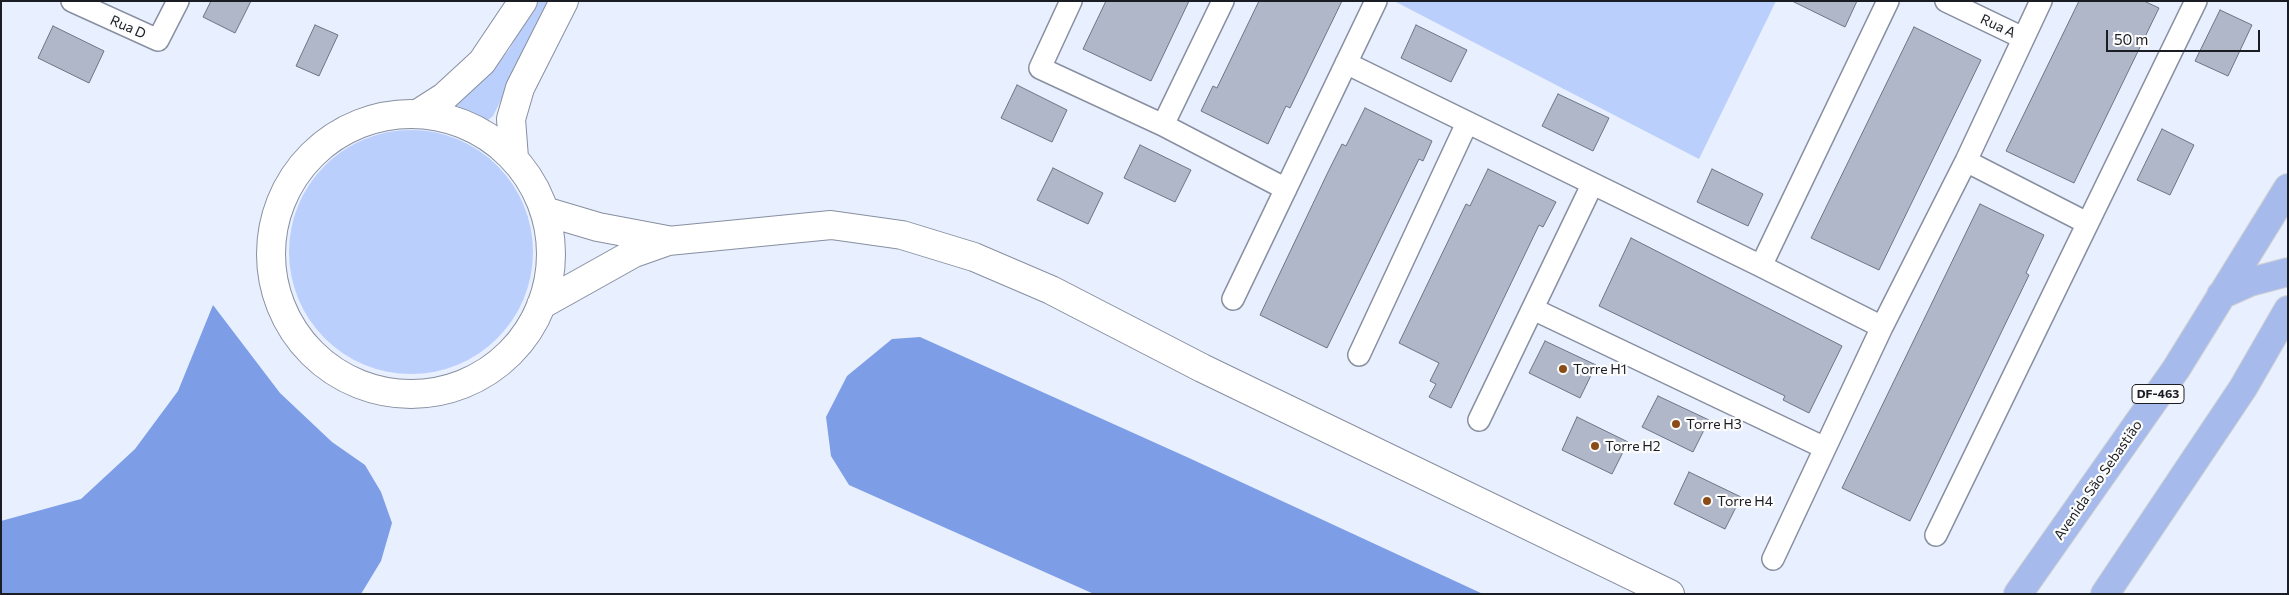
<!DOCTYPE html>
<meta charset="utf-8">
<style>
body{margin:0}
#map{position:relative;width:2289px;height:595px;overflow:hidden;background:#e8effe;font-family:Commissioner,sans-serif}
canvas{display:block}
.frame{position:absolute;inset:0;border:2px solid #1a1d24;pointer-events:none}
.scale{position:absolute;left:2106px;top:30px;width:154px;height:22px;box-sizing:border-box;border:2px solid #1a1d24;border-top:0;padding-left:6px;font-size:15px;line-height:18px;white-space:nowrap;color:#1a1d24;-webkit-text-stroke:4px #fcfcfc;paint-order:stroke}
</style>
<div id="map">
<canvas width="2289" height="595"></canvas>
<div class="frame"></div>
<div class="scale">50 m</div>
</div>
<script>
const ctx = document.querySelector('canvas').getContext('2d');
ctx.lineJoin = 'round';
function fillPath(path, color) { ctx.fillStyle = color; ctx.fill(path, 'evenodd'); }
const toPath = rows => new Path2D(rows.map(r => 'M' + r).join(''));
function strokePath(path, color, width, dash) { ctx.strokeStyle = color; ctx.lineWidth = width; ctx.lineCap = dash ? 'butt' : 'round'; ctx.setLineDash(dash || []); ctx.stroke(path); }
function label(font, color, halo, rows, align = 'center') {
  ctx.font = font + ' Commissioner,sans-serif'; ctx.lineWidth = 4.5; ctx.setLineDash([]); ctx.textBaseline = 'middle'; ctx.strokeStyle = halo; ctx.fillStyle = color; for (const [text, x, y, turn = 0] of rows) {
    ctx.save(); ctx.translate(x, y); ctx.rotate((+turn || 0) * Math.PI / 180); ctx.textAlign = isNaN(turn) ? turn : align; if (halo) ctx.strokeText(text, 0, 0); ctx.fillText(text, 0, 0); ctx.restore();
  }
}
const green = toPath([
 [535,1,551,1,493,116,488,120,453,104,486,77,509,50],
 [1394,1,1776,1,1699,159],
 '289 252a122 122 0 1 1 244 0a122 122 0 1 1-244 0Z'
]);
const water = toPath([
 [213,305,280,393,332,442,365,465,381,492,392,523,381,561,361,594,1,594,1,521,81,499,135,449,178,391],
 [920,337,1189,458,1483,594,1094,594,849,485,831,456,826,417,847,376,892,339]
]);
const building = toPath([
 [211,1,251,1,235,33,203,17,211,1],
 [1106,1,1189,1,1151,81,1083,49,1106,1],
 [1259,1,1342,1,1290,108,1286,106,1268,144,1201,111,1213,86,1217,88,1259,1],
 [1792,1,1857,1,1845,27,1792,1],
 [2079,1,2144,1,2159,8,2074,183,2006,151,2079,1],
 [2220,10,2252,25,2228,76,2195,61,2220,10],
 [315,25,338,35,319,76,296,66,315,25],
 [1416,25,1467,50,1451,82,1401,58,1416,25],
 [53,26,104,51,89,83,38,58,53,26],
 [1914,27,1981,60,1879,270,1811,238,1914,27],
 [1017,85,1067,110,1052,142,1001,118,1017,85],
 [1558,94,1609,118,1593,151,1542,126,1558,94],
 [1365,108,1432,141,1423,161,1419,159,1327,348,1260,315,1328,172,1342,144,1346,146,1365,108],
 [2162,129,2194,145,2170,195,2137,180,2162,129],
 [1140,145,1191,170,1175,202,1124,178,1140,145],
 [1053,168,1103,193,1088,224,1037,200,1053,168],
 [1488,169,1556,202,1543,227,1539,225,1451,408,1429,397,1436,384,1430,381,1439,363,1399,343,1466,204,1470,206,1488,169],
 [1712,169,1763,194,1748,226,1697,202,1712,169],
 [1980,204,2044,235,2026,273,2029,275,1910,521,1842,488,1980,204],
 [1631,238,1842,346,1809,413,1783,400,1785,396,1599,306,1631,238],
 [1545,341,1596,365,1580,398,1529,373,1545,341],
 [1658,396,1709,420,1693,452,1642,427,1658,396],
 [1577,417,1628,442,1612,474,1562,450,1577,417],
 [1689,472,1741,497,1725,529,1674,504,1689,472]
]);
const street = toPath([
 [72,1,158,40,178,1],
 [1071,1,1040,68,1163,125,1286,189],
 [1946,1,2023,38],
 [1346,63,1761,266,1882,327],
 [1163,125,1223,1],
 [1966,161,2087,223],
 [1761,266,1888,1],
 [1233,299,1376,1],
 [1533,309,1825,448],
 [1359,355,1467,123],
 [1479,420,1592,185],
 [1936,535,2196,1],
 [1773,559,1882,327,1966,161,2041,1]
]);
const secondary = toPath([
 [419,113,444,97,482,62,523,1],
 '271 254a140 140 0 1 1 280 0a140 140 0 1 1-280 0Z',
 [514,158,511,119,520,88,564,1],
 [544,211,598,227,667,240],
 [541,305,634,253,668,241,831,225,902,235,974,257,1051,290,1202,368,1670,594]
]);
const primary = toPath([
 [2221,295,2250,282,2288,272],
 [2018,594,2176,369,2288,188],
 [2105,594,2243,388,2288,310]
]);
const markers = [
 [1563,369,5,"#8b4b14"],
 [1676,424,5,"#8b4b14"],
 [1595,446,5,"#8b4b14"],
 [1707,501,5,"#8b4b14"]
];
const shields = [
 [2158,394,52]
];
const shieldNames = [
 ["DF-463",2158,394]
];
const streetNames = [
 ["Rua A",1998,26,25],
 ["Rua D",128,27,24],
 ["Avenida São Sebastião",2098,480,-55]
];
const poiNames = [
 ["Torre H1",1573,369],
 ["Torre H3",1686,424],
 ["Torre H2",1605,446],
 ["Torre H4",1717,501]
];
fillPath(green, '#bbcffc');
fillPath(water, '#7d9de6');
fillPath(building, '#afb7c9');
strokePath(building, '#6d7585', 1);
strokePath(street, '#878fa0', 24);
strokePath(secondary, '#878fa0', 30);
strokePath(primary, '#d1d2d3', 30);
strokePath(street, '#fff', 21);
strokePath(secondary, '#fff', 28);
strokePath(primary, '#a6bbeb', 28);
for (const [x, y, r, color] of markers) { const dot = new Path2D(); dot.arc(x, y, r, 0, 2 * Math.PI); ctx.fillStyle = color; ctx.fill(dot); strokePath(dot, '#fcfcfc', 2); }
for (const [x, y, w] of shields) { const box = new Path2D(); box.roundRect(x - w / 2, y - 9.5, w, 19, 4); ctx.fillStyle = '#fcfcfc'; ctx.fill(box); strokePath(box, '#1a1d24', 1); }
label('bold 12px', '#1a1d24', null, shieldNames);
label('14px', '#1a1d24', '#fcfcfc', streetNames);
label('14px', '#1a1d24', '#fcfcfc', poiNames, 'left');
</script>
